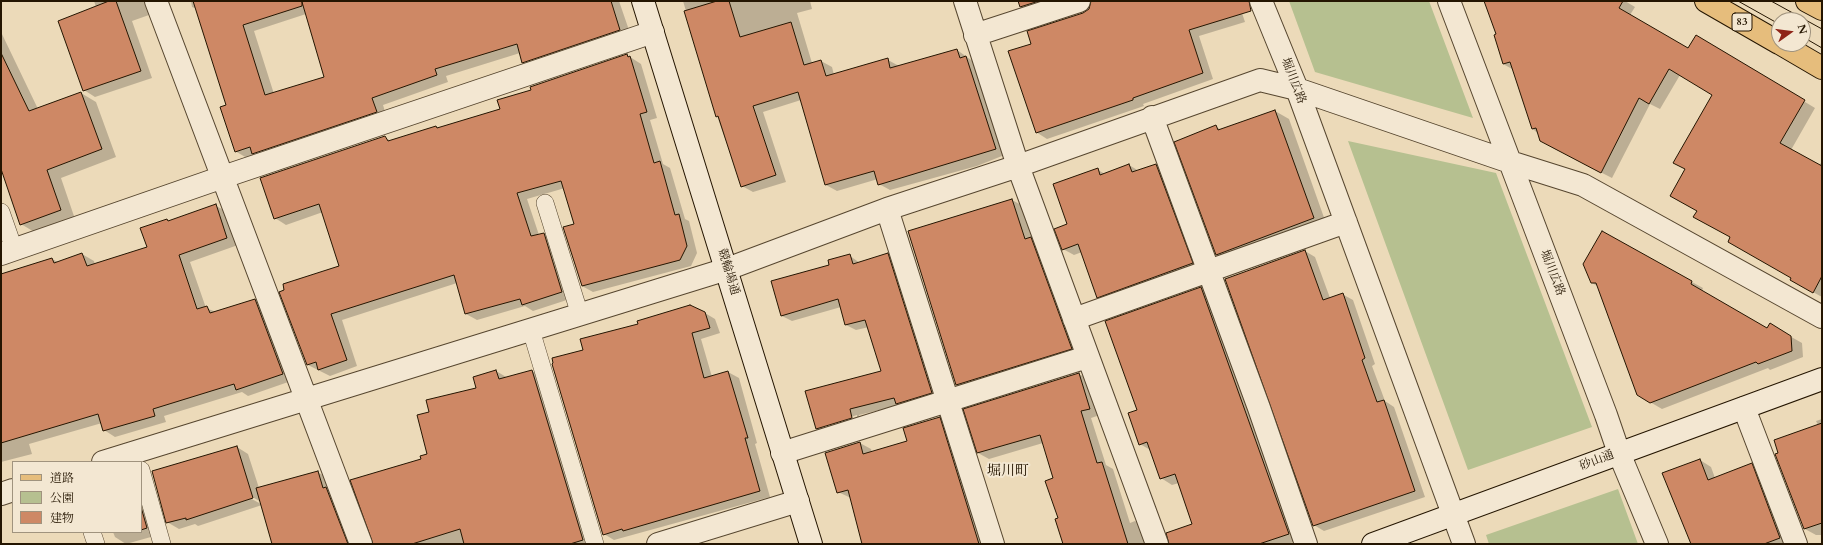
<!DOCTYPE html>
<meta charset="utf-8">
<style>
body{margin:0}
#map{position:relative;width:1823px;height:545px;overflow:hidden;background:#ecdab9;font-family:Cardo,"Noto Serif JP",serif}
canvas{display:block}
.frame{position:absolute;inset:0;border:2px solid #241501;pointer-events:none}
.legend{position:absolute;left:12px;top:461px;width:130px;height:72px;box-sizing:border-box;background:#f3e7d2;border:1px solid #a0937e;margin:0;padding:5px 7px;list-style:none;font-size:12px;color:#241501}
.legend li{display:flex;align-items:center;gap:8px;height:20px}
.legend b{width:20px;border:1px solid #a0937e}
.north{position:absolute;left:1771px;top:12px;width:40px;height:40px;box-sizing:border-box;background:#f3e7d2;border:1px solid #a0937e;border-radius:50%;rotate:76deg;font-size:11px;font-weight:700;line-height:16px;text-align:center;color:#241501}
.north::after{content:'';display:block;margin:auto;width:14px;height:18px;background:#8f2418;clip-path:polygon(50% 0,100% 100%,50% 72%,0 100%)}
</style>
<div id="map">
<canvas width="1823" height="545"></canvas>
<div class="frame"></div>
<ul class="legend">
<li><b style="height:5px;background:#e6bd7c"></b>道路</li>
<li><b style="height:11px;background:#b6c090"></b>公園</li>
<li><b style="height:11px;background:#ce8865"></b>建物</li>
</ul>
<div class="north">N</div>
</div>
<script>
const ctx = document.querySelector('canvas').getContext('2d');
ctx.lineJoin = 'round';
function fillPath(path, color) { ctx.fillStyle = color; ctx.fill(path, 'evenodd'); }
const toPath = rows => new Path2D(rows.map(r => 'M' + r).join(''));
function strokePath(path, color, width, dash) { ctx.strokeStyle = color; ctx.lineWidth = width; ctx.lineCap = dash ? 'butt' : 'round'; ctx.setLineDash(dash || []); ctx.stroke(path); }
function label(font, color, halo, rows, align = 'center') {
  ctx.font = font + ' Cardo,"Noto Serif JP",serif'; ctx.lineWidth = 4; ctx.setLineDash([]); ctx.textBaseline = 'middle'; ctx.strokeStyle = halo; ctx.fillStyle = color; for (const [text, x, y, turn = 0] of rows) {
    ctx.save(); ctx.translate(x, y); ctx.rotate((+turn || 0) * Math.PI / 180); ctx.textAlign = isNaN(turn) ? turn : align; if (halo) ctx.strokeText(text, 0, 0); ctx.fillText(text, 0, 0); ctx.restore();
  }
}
const green = toPath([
 [1289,1,1429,1,1473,118,1315,72],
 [1348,141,1496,173,1592,427,1468,470],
 [1618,489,1638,544,1489,544,1486,535]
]);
const shadow = toPath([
 [94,1,144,1,149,15,132,21,152,78,95,97,84,90,96,7],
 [191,1,619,1,631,36,535,69,523,62,520,53,446,76,448,82,383,105,387,118,247,158,235,151,227,105,197,9,192,7],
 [306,14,325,78,274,94,254,31],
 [683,1,810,1,812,9,797,13,812,63,821,61,832,67,834,75,888,60,899,66,957,50,977,64,1007,154,977,166,890,190,879,184,878,179,837,191,826,185,801,100,763,112,786,182,753,192,742,186,717,116],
 [1019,1,1067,1,1031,13,1021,6],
 [1092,1,1238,1,1245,22,1199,36,1213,79,1143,104,1144,106,1047,139,1036,132,1032,44,1089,10],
 [1485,1,1625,1,1635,7,1630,15,1688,49,1696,36,1815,108,1791,150,1819,166,1822,161,1822,297,1791,280,1792,278,1732,237,1698,211,1713,94,1680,75,1660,109,1650,104,1612,178,1553,148,1533,129,1514,70,1503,64,1497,35],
 [1,32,38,109,81,93,96,102,116,157,61,178,75,219,36,233,21,224,1,166],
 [627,55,641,64,657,118,650,120,663,164,670,168,685,219,689,221,697,253,691,266,593,292,582,286,575,224,565,188,527,199,539,235,544,234,554,240,573,298,533,311,525,306,477,320,466,314,457,283,342,320,357,366,330,376,308,365,280,293,340,267,323,212,286,225,275,218,384,137,391,141,436,127,439,128,501,110,532,91],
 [1275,111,1289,119,1327,226,1230,262,1217,254,1216,127,1222,130],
 [1129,165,1139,171,1156,165,1166,171,1203,269,1108,303,1098,297,1082,252,1074,255,1063,249,1068,225,1098,170,1105,174],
 [1012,200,1025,207,1084,356,969,392,957,384],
 [216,206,228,212,238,245,190,262,206,308,216,312,255,300,267,307,294,380,248,396,242,392,164,416,166,422,115,437,104,430,102,423,29,444,32,454,1,462,1,275,52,259,58,262,82,254,94,261,95,265,148,248,167,220,170,222],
 [1602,233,1703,288,1702,291,1768,329,1770,325,1802,343,1803,357,1770,370,1768,368,1662,409,1650,402,1599,287,1592,283],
 [1305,251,1315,257,1330,298,1342,294,1353,300,1375,364,1372,366,1385,401,1394,407,1425,497,1324,531,1314,525],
 [888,254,898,260,941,398,900,405,859,415,862,423,826,434,816,429,882,372,869,327,856,330,846,325,841,307,792,321,782,316,830,266,850,256,860,263],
 [857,415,857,417,823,428,823,426],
 [1201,288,1212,294,1300,540,1288,544,1192,544,1193,525,1179,483,1172,485,1161,478,1152,451,1140,444,1138,411],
 [705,313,715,319,720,333,701,339,712,377,728,372,739,378,757,443,755,444,770,497,614,540,604,534,584,351],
 [496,371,508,378,532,371,544,377,594,544,374,544,422,460,428,455,430,413,477,388],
 [1079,374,1090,380,1100,415,1091,418,1106,465,1113,469,1130,523,1135,521,1146,527,1151,544,1064,544,1055,478,1043,443,989,459,978,453,965,410],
 [939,418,950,424,988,544,862,544,851,498,838,492,860,443,871,449,872,452,908,441],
 [1822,419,1822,535,1816,535,1805,529,1818,425,1816,421],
 [237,447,248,454,259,488,317,472,329,478,356,544,273,544,262,505,198,526,195,524,179,529,167,522],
 [249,495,261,502,261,504,248,497],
 [1700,460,1711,467,1715,478,1752,464,1763,471,1791,544,1692,544],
 [141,490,158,535,126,544,115,537,113,532,141,532]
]);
const building = toPath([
 [109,1,116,1,141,71,83,91,58,21,109,1],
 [193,1,611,1,620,30,522,63,517,44,435,69,437,75,372,98,377,112,252,154,250,147,235,152,220,107,226,105,193,1],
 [302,2,324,77,265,95,243,25,302,6,302,2],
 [717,1,729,1,740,37,791,22,804,65,821,60,826,76,888,58,890,68,957,49,960,58,966,56,996,149,878,185,874,171,825,185,798,92,753,106,776,175,741,187,718,116,716,117,684,11,717,1],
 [1018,1,1039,1,1020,7,1018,1],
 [1091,1,1249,1,1251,11,1189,30,1203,73,1133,98,1133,100,1036,133,1008,51,1031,44,1027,31,1083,13,1089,9,1091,1],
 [1484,1,1623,1,1619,8,1688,48,1696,35,1805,100,1780,143,1822,166,1822,276,1813,293,1790,280,1791,278,1728,242,1730,237,1693,217,1697,211,1670,196,1685,169,1673,163,1712,95,1669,69,1649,104,1639,98,1601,173,1540,141,1536,128,1532,129,1510,62,1503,64,1494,35,1496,34,1484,1],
 [1,53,29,111,81,92,102,149,47,170,61,210,20,225,1,169,1,53],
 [627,54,628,57,630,56,647,112,640,114,654,163,660,161,675,215,679,214,687,246,680,260,582,286,563,227,574,224,561,181,517,193,531,236,544,233,562,292,522,305,520,299,465,314,454,275,331,314,347,360,318,370,316,362,307,365,279,292,284,290,283,284,339,266,319,204,274,219,260,178,385,136,388,141,436,126,437,128,500,109,497,100,531,90,530,87,627,54],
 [1275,110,1314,218,1216,255,1174,142,1216,125,1218,130,1275,110],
 [1129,164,1132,172,1156,164,1193,263,1097,298,1078,244,1062,250,1054,229,1067,224,1053,184,1098,168,1100,175,1129,164],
 [1012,199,1025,239,1031,237,1072,349,956,385,908,231,1012,199],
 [216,204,227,238,179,255,197,309,207,306,210,313,255,299,283,374,236,390,234,384,153,409,155,416,103,431,98,414,1,443,1,274,52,258,54,263,82,253,87,266,147,247,140,228,167,219,168,221,216,204],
 [1602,231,1692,281,1691,284,1767,328,1770,323,1791,336,1792,351,1758,364,1756,362,1650,403,1637,395,1596,283,1591,283,1583,264,1602,231],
 [1305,250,1323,300,1343,293,1365,358,1362,360,1377,402,1384,400,1415,491,1313,526,1225,279,1305,250],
 [888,253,932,393,896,404,894,398,850,409,852,418,816,429,805,391,881,371,865,320,845,325,838,299,781,316,771,281,829,265,828,260,850,254,853,264,888,253],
 [1201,287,1289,534,1259,544,1169,544,1166,533,1192,524,1175,474,1160,479,1147,442,1139,445,1128,413,1137,410,1105,321,1201,287],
 [690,305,705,312,710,328,692,333,704,378,728,371,748,438,745,438,760,491,623,531,622,529,603,535,552,364,553,363,552,358,583,350,580,339,638,324,637,321,690,305],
 [496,370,499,379,532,370,583,540,570,544,464,544,460,529,412,544,373,544,350,480,421,459,420,456,427,454,417,415,429,412,426,400,476,388,473,377,496,370],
 [1079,373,1090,409,1081,411,1097,463,1102,462,1128,544,1063,544,1055,519,1058,518,1045,481,1053,478,1040,435,977,453,963,409,1079,373],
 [940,417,979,544,862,544,848,490,837,493,825,453,860,442,863,454,907,441,903,428,940,417],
 [1822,423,1822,523,1804,529,1775,454,1778,453,1774,440,1822,423],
 [237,446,253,498,186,520,186,518,166,523,152,471,237,446],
 [1700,459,1708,480,1752,463,1780,538,1764,544,1691,544,1662,473,1700,459],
 [318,471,323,488,326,487,348,544,272,544,256,488,318,471],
 [141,507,147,528,141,530,141,507]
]);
const lane = toPath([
 [545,203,580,315],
 [1,212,14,249],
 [531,330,595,544],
 [141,470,162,544],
 [92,532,96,544]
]);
const street = toPath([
 [156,1,361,544],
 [965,1,1018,166,1157,544],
 [1261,1,1297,89,1464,544],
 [1449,1,1606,415,1619,453,1657,544],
 [975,35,1079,1],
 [1152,117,1259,408,1306,544],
 [887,209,993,544],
 [1,254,223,177,653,32],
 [1074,319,1346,222],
 [1744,408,1796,544],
 [782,453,1087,357],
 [103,462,727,269,887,209,1018,166,1260,80,1297,89,1510,162,1583,185,1822,317],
 [1,494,13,490],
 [658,544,798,501]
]);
const secondary = toPath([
 [643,1,811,544],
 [1373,544,1822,379]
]);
const primary = toPath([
 [1706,1,1779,43],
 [1807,1,1822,9],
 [1781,44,1822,68]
]);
const tram = toPath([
 [1738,1,1779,24],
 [1771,1,1822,29],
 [1803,37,1822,48]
]);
const shields = [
 [1742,22,20]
];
const shieldNames = [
 ["83",1742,22]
];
const streetNames = [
 ["堀川広路",1293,81,69],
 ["競輪場通",728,272,73],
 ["堀川広路",1552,273,69],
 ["砂山通",1597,461,-21]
];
const quarterNames = [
 ["堀川町",1008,472]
];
fillPath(green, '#b6c090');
fillPath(shadow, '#0003');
fillPath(building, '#ce8865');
strokePath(building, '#241501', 1);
strokePath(lane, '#56462f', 18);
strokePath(street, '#56462f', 24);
strokePath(secondary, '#241501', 24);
strokePath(primary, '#241501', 24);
strokePath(lane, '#f3e7d2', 17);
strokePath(street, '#f3e7d2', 22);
strokePath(secondary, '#f3e7d2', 22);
strokePath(primary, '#e6bd7c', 22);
strokePath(tram, '#241501', 1);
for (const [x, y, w] of shields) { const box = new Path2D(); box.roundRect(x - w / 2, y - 9, w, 18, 3); ctx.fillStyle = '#f3e7d2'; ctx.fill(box); strokePath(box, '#241501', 1); }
label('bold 11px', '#241501', null, shieldNames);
label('12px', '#241501', '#f3e7d2', streetNames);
label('14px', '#241501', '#f3e7d2', quarterNames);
</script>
